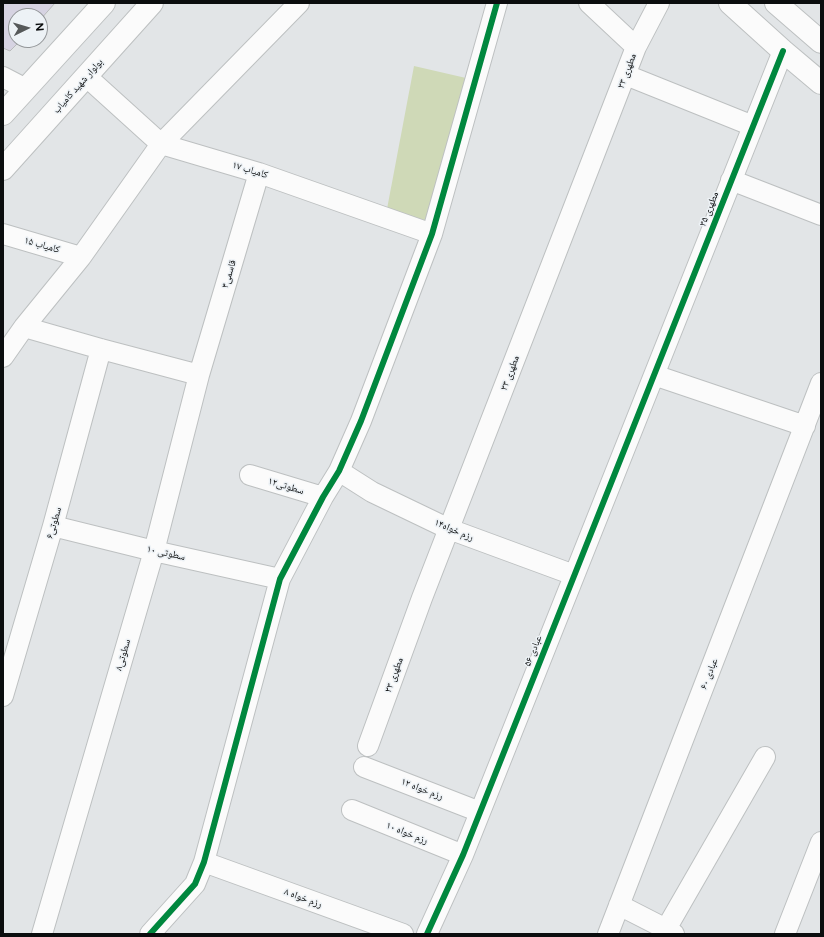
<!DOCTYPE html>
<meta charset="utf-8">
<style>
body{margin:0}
#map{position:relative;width:824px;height:937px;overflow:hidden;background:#e2e5e7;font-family:Figtree,sans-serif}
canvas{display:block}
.frame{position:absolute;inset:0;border:4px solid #0b0d0e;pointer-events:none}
.north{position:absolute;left:8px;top:8px;width:40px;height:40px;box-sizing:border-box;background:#edf2f6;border:1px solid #939699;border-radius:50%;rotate:85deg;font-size:11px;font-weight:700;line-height:16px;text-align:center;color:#0b0d0e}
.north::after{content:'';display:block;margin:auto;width:14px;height:18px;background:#56595a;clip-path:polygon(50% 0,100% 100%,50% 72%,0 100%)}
</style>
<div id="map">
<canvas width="824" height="937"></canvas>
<div class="frame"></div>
<div class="north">N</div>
</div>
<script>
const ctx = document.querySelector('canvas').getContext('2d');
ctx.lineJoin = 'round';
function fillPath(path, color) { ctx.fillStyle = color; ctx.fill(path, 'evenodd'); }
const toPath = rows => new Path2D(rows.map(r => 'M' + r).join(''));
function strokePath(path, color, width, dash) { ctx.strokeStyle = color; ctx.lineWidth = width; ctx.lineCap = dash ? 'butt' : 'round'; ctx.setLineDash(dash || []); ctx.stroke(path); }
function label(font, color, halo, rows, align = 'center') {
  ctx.font = font + ' Figtree,"Noto Naskh Arabic",sans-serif'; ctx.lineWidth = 3; ctx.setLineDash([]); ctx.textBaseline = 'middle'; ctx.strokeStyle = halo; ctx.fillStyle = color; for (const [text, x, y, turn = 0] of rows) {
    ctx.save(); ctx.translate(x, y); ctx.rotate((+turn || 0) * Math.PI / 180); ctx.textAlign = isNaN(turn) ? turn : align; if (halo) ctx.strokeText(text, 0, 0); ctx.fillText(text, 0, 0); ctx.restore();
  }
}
const green = toPath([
 [414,66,466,78,427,221,387,209]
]);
const building = toPath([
 [3,3,55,3,40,20,40,16,16,16,16,40,21,40,10,51,3,48,3,3]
]);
const minor = toPath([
 [589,3,636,47],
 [626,75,753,126],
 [3,77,26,89],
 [87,77,161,144,259,173,432,234],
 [731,180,821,215],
 [3,234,81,257],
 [24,327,101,349,199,375],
 [3,357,24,327,81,257,161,144,299,3],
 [654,375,805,426],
 [339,471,372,492,449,529,574,575],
 [250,475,323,497],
 [53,526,154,551,280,579],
 [3,696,53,526,101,349],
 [368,746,422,598,636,47,659,3],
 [364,767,480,812],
 [352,810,463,855],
 [204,862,403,934],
 [619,905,666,929,674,934],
 [666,929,765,757],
 [42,934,154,551,199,375,259,173],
 [150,934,195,884,204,862,280,579,323,497,339,471,361,421,432,234,497,3],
 [427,934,463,855,783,51],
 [608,934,821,383],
 [785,934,821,842]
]);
const major = toPath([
 [730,3,783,51,821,83],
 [776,3,821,42],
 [3,114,104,3],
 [3,169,152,3]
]);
const cycleway = toPath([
 [150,934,195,884,204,862,280,579,323,497,339,471,361,421,432,234,497,3],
 [427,934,463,855,783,51]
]);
const streetNames = [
 ["مطهری ۳۳",627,71,-69],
 ["بولوار شهید کامیاب",78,86,-48],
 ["کامیاب ۱۷",250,170,17],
 ["مطهری ۳۵",709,209,-68],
 ["کامیاب ۱۵",42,245,16],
 ["قاسمی۴",229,274,-73],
 ["مطهری ۳۳",510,373,-69],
 ["سطوتی۱۲",286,486,17],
 ["سطوتی۶",54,523,-74],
 ["رزم خواه۱۴",454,530,23],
 ["سطوتی ۱۰",166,553,13],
 ["عبادی ۵۶",533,651,-68],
 ["سطوتی۸",123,655,-74],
 ["عبادی ۶۰",709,674,-69],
 ["مطهری ۳۳",394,675,-70],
 ["رزم خواه ۱۲",422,789,21],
 ["رزم خواه ۱۰",407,833,22],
 ["رزم خواه ۸",303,898,20]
];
fillPath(green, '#cfd9b7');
fillPath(building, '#d6d3e2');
strokePath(building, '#b8babb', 1);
strokePath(minor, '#bdc0c1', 22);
strokePath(major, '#bdc0c1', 24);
strokePath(minor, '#fbfbfb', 20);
strokePath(major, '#fbfbfb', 22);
strokePath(cycleway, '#00873e', 6);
label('10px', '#0b0d0e', '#edf2f6', streetNames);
</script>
